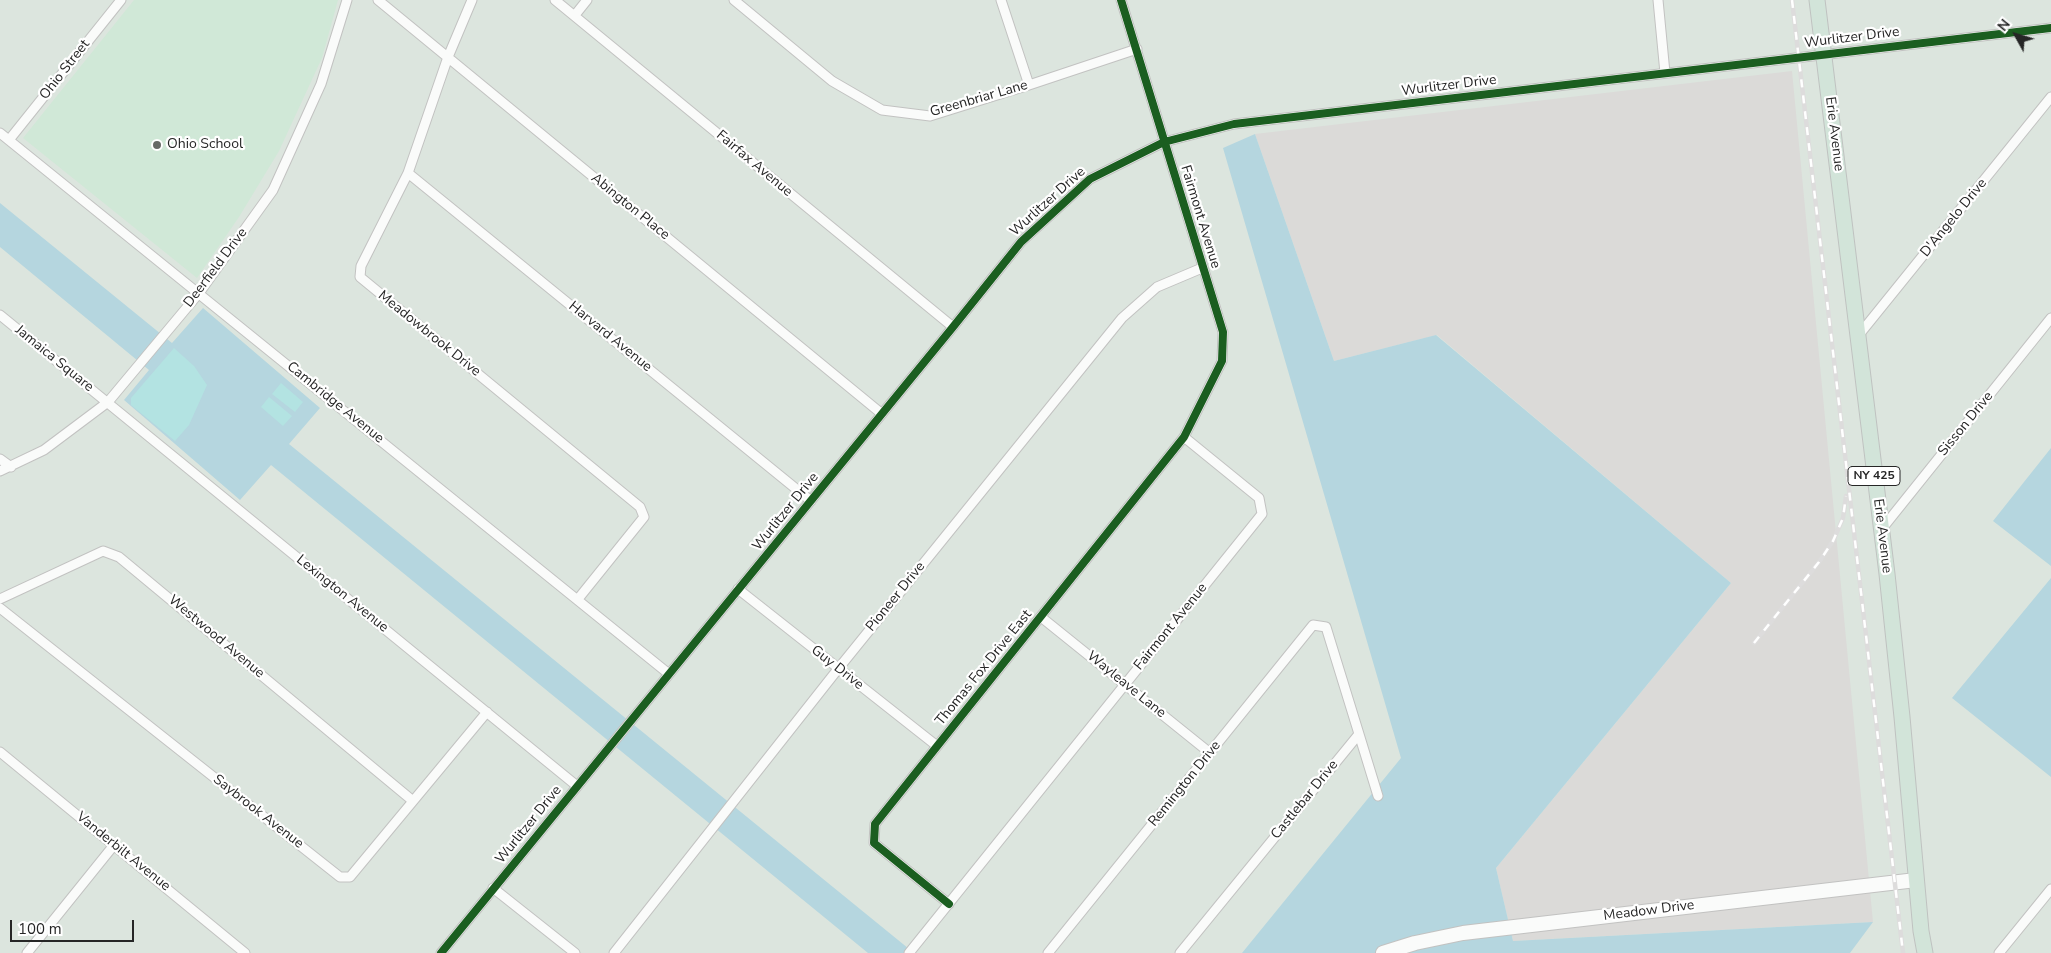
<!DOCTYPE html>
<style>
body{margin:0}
#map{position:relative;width:2051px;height:953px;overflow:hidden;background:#dce5de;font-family:"Nunito Sans",sans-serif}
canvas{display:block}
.north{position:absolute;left:1991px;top:10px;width:50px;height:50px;-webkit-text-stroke:4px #fff;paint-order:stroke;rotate:309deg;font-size:14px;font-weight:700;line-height:20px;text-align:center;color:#262626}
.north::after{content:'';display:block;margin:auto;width:18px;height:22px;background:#262626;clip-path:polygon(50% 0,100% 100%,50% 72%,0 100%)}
.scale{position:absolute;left:10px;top:920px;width:124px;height:22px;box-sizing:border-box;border:2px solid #262626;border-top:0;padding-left:6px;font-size:15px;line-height:18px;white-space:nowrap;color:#262626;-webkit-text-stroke:4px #fff;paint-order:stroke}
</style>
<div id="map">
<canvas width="2051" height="953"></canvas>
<div class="north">N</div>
<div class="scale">100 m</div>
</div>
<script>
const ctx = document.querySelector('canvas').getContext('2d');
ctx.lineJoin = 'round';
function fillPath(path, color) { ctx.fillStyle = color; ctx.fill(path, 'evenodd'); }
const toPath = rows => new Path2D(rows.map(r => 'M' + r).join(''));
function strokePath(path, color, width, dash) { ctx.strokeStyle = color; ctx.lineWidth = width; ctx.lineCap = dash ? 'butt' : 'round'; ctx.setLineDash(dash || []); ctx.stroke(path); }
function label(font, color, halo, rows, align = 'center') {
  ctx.font = font + ' "Nunito Sans",sans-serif'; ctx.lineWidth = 4.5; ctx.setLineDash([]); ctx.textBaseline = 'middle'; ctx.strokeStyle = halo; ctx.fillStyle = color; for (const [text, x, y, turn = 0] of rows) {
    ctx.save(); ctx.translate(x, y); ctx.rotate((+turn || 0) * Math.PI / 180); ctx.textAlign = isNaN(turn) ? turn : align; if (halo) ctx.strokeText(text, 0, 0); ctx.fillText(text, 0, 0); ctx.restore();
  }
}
const industrial = toPath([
 [1792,71,1873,922,1513,941,1496,868,1731,583,1437,335,1334,361,1255,134]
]);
const education = toPath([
 [134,0,338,0,322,58,279,151,239,217,197,278,23,138]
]);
const green = toPath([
 [1255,134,1334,361,1436,335,1731,583,1496,868,1513,941,1873,922,1850,953,1242,953,1401,758,1223,148],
 [0,203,172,343,203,308,320,408,289,444,914,953,868,953,271,465,240,500,124,400,149,370,0,247],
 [2051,448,2051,566,1993,521],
 [2051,578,2051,777,1952,698]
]);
const pitch = toPath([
 [174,348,194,366,207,385,189,425,175,441,131,405,131,398],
 [281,383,303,402,295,412,272,394],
 [269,397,292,416,283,426,261,407]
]);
const street = toPath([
 [378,0,882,414],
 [472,0,448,57,408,173,361,266,360,277,640,507,644,517,578,599],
 [555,0,953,327],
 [734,0,832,81,882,110,930,116,1029,85,1137,49],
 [1001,0,1029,85],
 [1658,0,1665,73],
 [575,15,587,0],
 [0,133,669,674],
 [9,140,121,0],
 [408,173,811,501],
 [0,315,577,786],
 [1858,336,2051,97],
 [0,459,11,467],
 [0,471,44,450,108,402,199,293,273,190,321,84,347,0],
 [1881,530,2051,318],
 [738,589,937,746],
 [0,599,103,551,119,557,413,801],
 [0,608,340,877,350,877,487,712],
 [1041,617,1210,753],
 [1359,734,1378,796],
 [0,752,245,953],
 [493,888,575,953],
 [949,904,874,843,875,824,1184,437,1222,361,1223,332,1121,0],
 [27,953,114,845],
 [441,953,953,327,1021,242,1090,179,1164,142,1234,124,2051,28],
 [614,953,838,669,1122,318,1157,287,1202,268],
 [909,953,1262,514,1259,498,1184,437],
 [1048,953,1313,625,1326,627,1359,734,1180,953],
 [1999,953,2051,889]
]);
const secondary = toPath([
 [1383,953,1415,943,1463,933,1916,880]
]);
const primary = toPath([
 [1817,0,1887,574,1902,717,1921,931,1925,953]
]);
const rail = toPath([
 [1792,0,1903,953],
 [1754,643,1819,562,1833,541,1843,518,1846,496]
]);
const cycleway = toPath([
 [949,904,874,843,875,824,1184,437,1222,361,1223,332,1121,0],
 [441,953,953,327,1021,242,1090,179,1164,142,1234,124,2051,28]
]);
const markers = [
 [157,145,5,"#666966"]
];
const shields = [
 [1874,476,52]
];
const shieldNames = [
 ["NY 425",1874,476]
];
const streetNames = [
 ["Wurlitzer Drive",1852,38,-7],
 ["Ohio Street",65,70,-52],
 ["Wurlitzer Drive",1449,86,-7],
 ["Greenbriar Lane",979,99,-16],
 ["Erie Avenue",1834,134,83],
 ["Fairfax Avenue",754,164,40],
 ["Wurlitzer Drive",1048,202,-42],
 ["Abington Place",630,207,39],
 ["Fairmont Avenue",1200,217,73],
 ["D'Angelo Drive",1954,218,-51],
 ["Deerfield Drive",216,268,-53],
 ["Meadowbrook Drive",429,334,39],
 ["Harvard Avenue",610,337,39],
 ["Jamaica Square",54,359,39],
 ["Cambridge Avenue",335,403,39],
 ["Sisson Drive",1966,424,-51],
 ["Wurlitzer Drive",786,512,-51],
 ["Erie Avenue",1882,536,83],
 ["Lexington Avenue",342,594,39],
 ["Pioneer Drive",896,597,-51],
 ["Fairmont Avenue",1171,627,-51],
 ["Westwood Avenue",216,637,40],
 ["Guy Drive",837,668,38],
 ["Thomas Fox Drive East",984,668,-51],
 ["Wayleave Lane",1126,685,39],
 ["Remington Drive",1185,784,-51],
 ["Castlebar Drive",1305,800,-51],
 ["Saybrook Avenue",258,812,38],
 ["Wurlitzer Drive",529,825,-51],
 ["Vanderbilt Avenue",123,852,39],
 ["Meadow Drive",1649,911,-7]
];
const poiNames = [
 ["Ohio School",167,145]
];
fillPath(industrial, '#dbdad8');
fillPath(education, '#d0e8d7');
fillPath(green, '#b5d6df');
fillPath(pitch, '#b3e3e2');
strokePath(street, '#c2c2c1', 11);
strokePath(secondary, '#c2c2c1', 16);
strokePath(primary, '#bfc2c0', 17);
strokePath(street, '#fafbfa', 9);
strokePath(secondary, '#fafbfa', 14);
strokePath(primary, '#d2e4d9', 15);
strokePath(rail, '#dddcdc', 4.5);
strokePath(rail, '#fff', 2.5, [8]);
strokePath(cycleway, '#1b5e20', 8);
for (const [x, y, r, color] of markers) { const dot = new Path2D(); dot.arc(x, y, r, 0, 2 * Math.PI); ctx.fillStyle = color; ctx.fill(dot); strokePath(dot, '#fff', 2); }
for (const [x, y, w] of shields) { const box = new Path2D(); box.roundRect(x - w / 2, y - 9.5, w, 19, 4); ctx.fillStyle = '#fff'; ctx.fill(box); strokePath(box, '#262626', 1); }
label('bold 12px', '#262626', null, shieldNames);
label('14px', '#262626', '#fff', streetNames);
label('14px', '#262626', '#fff', poiNames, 'left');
</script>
